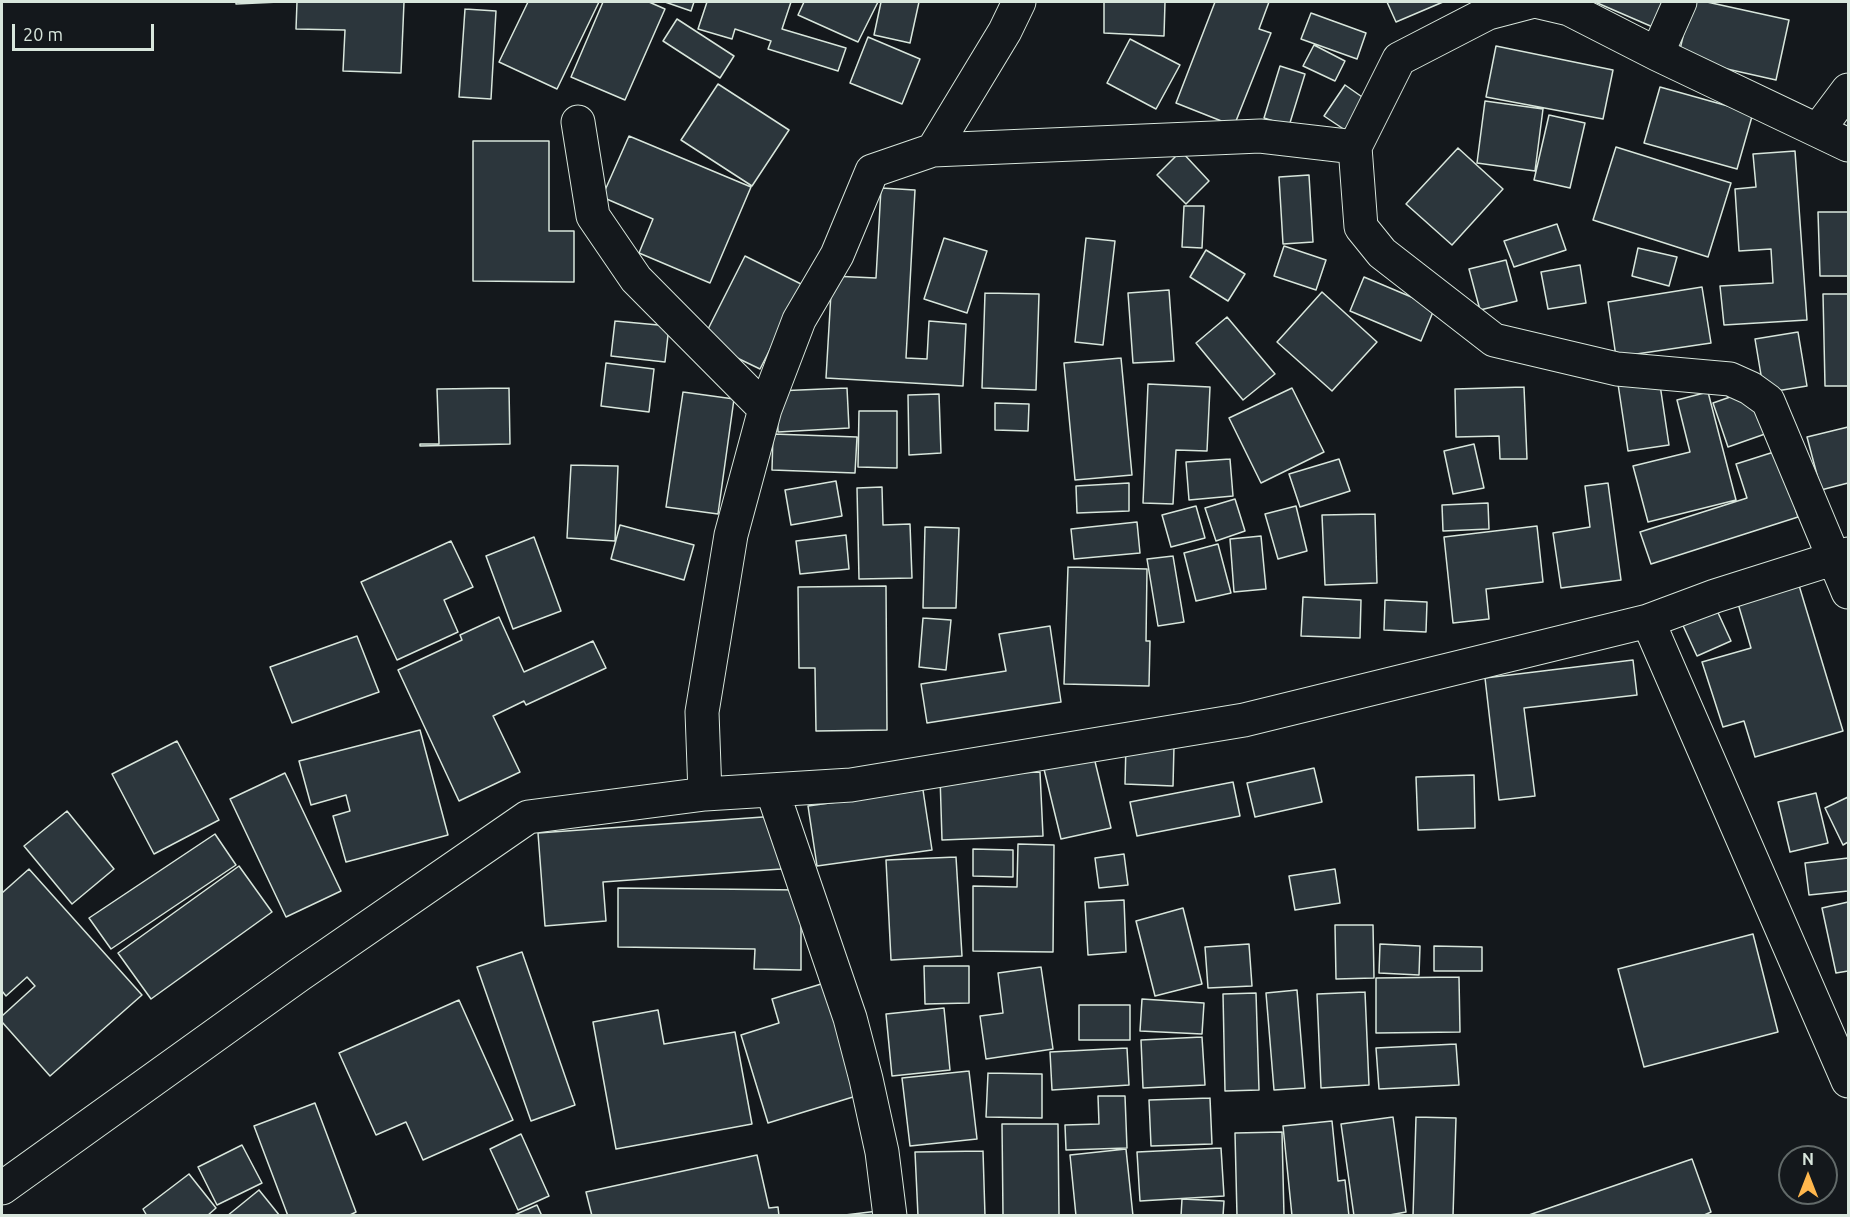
<!DOCTYPE html>
<style>
body{margin:0}
#map{position:relative;width:1850px;height:1217px;overflow:hidden;background:#14181c;font-family:Ubuntu,sans-serif}
canvas{display:block}
.frame{position:absolute;inset:0;border:3px solid #d8e6dc;pointer-events:none}
.north{position:absolute;left:1778px;top:1145px;width:60px;height:60px;box-sizing:border-box;background:#14181c;border:2px solid #626a69;border-radius:50%;rotate:0deg;font-size:16px;font-weight:700;line-height:24px;text-align:center;color:#d8e6dc}
.north::after{content:'';display:block;margin:auto;width:21px;height:27px;background:#ffb74d;clip-path:polygon(50% 0,100% 100%,50% 72%,0 100%)}
.scale{position:absolute;left:12px;top:24px;width:142px;height:27px;box-sizing:border-box;border:3px solid #d8e6dc;border-top:0;padding-left:8px;font-size:18px;line-height:21px;white-space:nowrap;color:#d8e6dc;-webkit-text-stroke:4px #14181c;paint-order:stroke}
</style>
<div id="map">
<canvas width="1850" height="1217"></canvas>
<div class="frame"></div>
<div class="north">N</div>
<div class="scale">20 m</div>
</div>
<script>
const ctx = document.querySelector('canvas').getContext('2d');
ctx.lineJoin = 'round';
function fillPath(path, color) { ctx.fillStyle = color; ctx.fill(path, 'evenodd'); }
const toPath = rows => new Path2D(rows.map(r => 'M' + r).join(''));
function strokePath(path, color, width, dash) { ctx.strokeStyle = color; ctx.lineWidth = width; ctx.lineCap = dash ? 'butt' : 'round'; ctx.setLineDash(dash || []); ctx.stroke(path); }
const building = toPath([
 [236,2,279,2,236,4,236,2],
 [297,2,404,2,401,73,343,71,345,30,296,29,297,2],
 [528,2,599,2,557,89,499,62,528,2],
 [603,2,649,2,665,9,625,100,571,77,603,2],
 [665,2,694,2,691,11,665,2],
 [707,2,791,2,782,29,846,48,838,71,768,49,771,41,735,29,732,39,698,29,707,2],
 [804,2,878,2,858,42,798,15,804,2],
 [881,2,919,2,910,43,874,35,881,2],
 [1104,2,1165,2,1164,36,1104,33,1104,2],
 [1215,2,1269,2,1259,29,1271,33,1234,126,1176,103,1215,2],
 [1387,2,1443,2,1396,22,1387,2],
 [1595,2,1667,2,1655,28,1595,2],
 [1691,2,1707,2,1789,20,1776,80,1678,58,1691,2],
 [465,9,496,11,491,99,459,97,465,9],
 [1311,13,1366,33,1357,59,1301,39,1311,13],
 [677,19,734,56,720,78,663,41,677,19],
 [868,37,920,59,902,104,850,83,868,37],
 [1130,39,1180,65,1156,109,1107,83,1130,39],
 [1314,45,1345,61,1335,81,1303,66,1314,45],
 [1496,46,1613,70,1603,119,1486,97,1496,46],
 [1280,66,1305,74,1289,126,1264,118,1280,66],
 [718,84,789,130,752,186,681,140,718,84],
 [1345,85,1365,99,1345,130,1324,116,1345,85],
 [1660,87,1753,113,1737,169,1644,143,1660,87],
 [1485,101,1543,109,1535,171,1477,163,1485,101],
 [1549,115,1585,123,1570,188,1534,180,1549,115],
 [629,136,751,187,710,283,639,253,653,219,602,197,629,136],
 [473,141,549,141,549,231,574,231,574,282,473,281,473,141],
 [1616,147,1731,183,1708,257,1593,220,1616,147],
 [1458,148,1503,189,1452,245,1406,204,1458,148],
 [1181,151,1209,181,1186,204,1157,175,1181,151],
 [1795,151,1807,320,1724,325,1720,286,1773,283,1771,249,1739,251,1735,189,1756,187,1753,154,1795,151],
 [1309,175,1313,242,1283,244,1279,177,1309,175],
 [881,188,915,190,906,358,927,359,929,321,966,324,963,386,826,378,832,276,876,278,881,188],
 [1184,206,1204,206,1202,248,1182,247,1184,206],
 [1818,212,1848,212,1848,276,1820,276,1818,212],
 [1557,224,1566,250,1514,267,1504,241,1557,224],
 [944,238,987,251,967,313,924,299,944,238],
 [1086,238,1115,241,1103,345,1075,342,1086,238],
 [1284,246,1326,260,1316,290,1274,276,1284,246],
 [1638,248,1677,257,1669,286,1632,276,1638,248],
 [1206,250,1245,274,1228,301,1190,277,1206,250],
 [745,256,803,285,760,369,702,341,745,256],
 [1506,260,1517,301,1480,310,1469,269,1506,260],
 [1580,265,1586,303,1548,309,1541,272,1580,265],
 [1364,277,1435,307,1421,341,1350,311,1364,277],
 [1702,287,1711,343,1616,357,1608,302,1702,287],
 [1169,290,1174,361,1133,363,1128,293,1169,290],
 [1322,292,1377,342,1332,391,1277,342,1322,292],
 [985,293,1039,294,1036,390,982,388,985,293],
 [1823,294,1848,294,1848,386,1825,386,1823,294],
 [1227,317,1275,374,1243,400,1196,343,1227,317],
 [615,321,669,326,665,362,611,356,615,321],
 [1798,332,1807,386,1764,393,1755,339,1798,332],
 [1121,358,1132,475,1075,480,1064,363,1121,358],
 [606,363,654,369,649,412,601,406,606,363],
 [1659,378,1669,445,1628,451,1618,384,1659,378],
 [1148,384,1210,387,1207,451,1176,450,1173,504,1143,503,1148,384],
 [1524,387,1527,459,1500,459,1499,436,1456,437,1455,389,1524,387],
 [509,388,510,444,420,446,420,444,439,444,437,389,509,388],
 [847,388,849,428,778,432,776,391,847,388],
 [1292,388,1324,452,1261,483,1229,418,1292,388],
 [1750,390,1765,434,1728,447,1713,403,1750,390],
 [683,392,734,399,718,514,666,507,683,392],
 [1708,392,1736,500,1648,522,1633,466,1690,452,1677,400,1708,392],
 [939,394,941,453,909,455,908,395,939,394],
 [995,403,1029,404,1028,431,995,430,995,403],
 [859,411,897,411,897,468,858,467,859,411],
 [1848,427,1848,483,1821,490,1807,437,1848,427],
 [773,434,857,437,855,473,772,470,773,434],
 [1474,444,1484,488,1453,494,1444,451,1474,444],
 [1777,451,1798,517,1651,564,1640,532,1747,498,1736,464,1777,451],
 [1230,459,1233,496,1189,500,1186,462,1230,459],
 [1339,459,1350,491,1300,507,1289,474,1339,459],
 [571,465,618,466,615,541,567,538,571,465],
 [836,481,842,516,791,525,785,490,836,481],
 [1129,483,1129,511,1077,513,1076,486,1129,483],
 [1608,483,1621,580,1561,588,1553,533,1590,527,1585,486,1608,483],
 [882,487,883,525,910,524,912,578,859,579,857,488,882,487],
 [1235,499,1245,531,1216,541,1205,508,1235,499],
 [1488,503,1489,529,1443,531,1442,505,1488,503],
 [1196,506,1205,538,1171,547,1162,515,1196,506],
 [1296,506,1307,551,1278,559,1265,514,1296,506],
 [1375,514,1377,583,1325,585,1322,515,1375,514],
 [1137,522,1140,553,1074,559,1071,529,1137,522],
 [620,525,694,545,684,580,611,559,620,525],
 [1537,526,1543,582,1486,589,1489,619,1453,623,1444,537,1537,526],
 [925,527,959,528,956,608,923,608,925,527],
 [846,535,849,569,800,574,796,541,846,535],
 [1261,536,1266,589,1234,592,1230,539,1261,536],
 [534,537,561,611,513,629,486,556,534,537],
 [451,541,473,587,444,600,458,632,397,660,361,582,451,541],
 [1218,544,1231,593,1196,601,1184,553,1218,544],
 [1173,556,1184,622,1158,626,1147,559,1173,556],
 [1068,567,1147,569,1146,641,1150,641,1149,686,1064,684,1068,567],
 [1798,582,1843,731,1755,757,1744,721,1723,727,1702,662,1751,648,1737,600,1798,582],
 [886,586,887,730,816,731,815,668,799,668,798,587,886,586],
 [1303,597,1361,600,1360,638,1301,636,1303,597],
 [1385,600,1427,602,1426,632,1384,630,1385,600],
 [1714,604,1731,641,1697,656,1680,619,1714,604],
 [499,617,524,672,593,641,606,668,526,705,524,701,493,716,520,772,459,801,398,670,462,640,460,635,499,617],
 [923,618,951,620,946,670,919,667,923,618],
 [1050,626,1061,702,927,723,921,684,1006,671,999,634,1050,626],
 [357,636,379,692,292,723,270,667,357,636],
 [1633,660,1637,695,1524,708,1535,796,1499,800,1485,678,1633,660],
 [420,730,448,835,346,862,333,816,350,811,346,795,311,805,299,761,420,730],
 [177,741,219,820,154,854,112,774,177,741],
 [1126,744,1174,746,1173,786,1125,784,1126,744],
 [1092,749,1111,828,1061,839,1042,761,1092,749],
 [1314,768,1322,802,1255,817,1247,783,1314,768],
 [1040,772,1043,836,942,840,940,776,1040,772],
 [285,773,341,891,286,917,230,799,285,773],
 [1474,775,1475,828,1418,830,1416,777,1474,775],
 [1233,782,1240,816,1137,836,1130,802,1233,782],
 [923,790,932,850,817,866,808,806,923,790],
 [1816,793,1828,843,1790,852,1778,802,1816,793],
 [1848,797,1848,842,1843,845,1825,808,1848,797],
 [67,811,114,869,72,904,24,846,67,811],
 [777,816,781,869,603,882,606,921,545,926,538,833,777,816],
 [215,834,236,865,111,949,89,918,215,834],
 [1018,844,1054,845,1053,952,973,951,973,886,1017,887,1018,844],
 [973,849,1013,850,1013,877,973,876,973,849],
 [1124,854,1128,885,1099,888,1095,858,1124,854],
 [956,857,962,956,891,960,886,860,956,857],
 [1848,858,1848,891,1809,895,1805,863,1848,858],
 [239,866,272,912,151,999,118,953,239,866],
 [29,869,142,995,50,1076,2,1022,2,1016,35,986,27,977,6,996,2,991,2,893,29,869],
 [1335,869,1340,903,1295,910,1289,876,1335,869],
 [618,888,801,890,801,970,754,969,755,949,618,947,618,888],
 [1124,900,1126,952,1088,955,1085,902,1124,900],
 [1848,902,1848,971,1836,973,1822,908,1848,902],
 [1183,908,1202,984,1155,996,1136,921,1183,908],
 [1335,925,1373,925,1374,978,1336,979,1335,925],
 [1753,934,1778,1032,1644,1067,1618,969,1753,934],
 [1249,944,1252,986,1208,988,1205,947,1249,944],
 [1380,944,1420,946,1419,975,1379,973,1380,944],
 [1434,946,1482,947,1482,971,1434,971,1434,946],
 [522,952,575,1105,531,1121,477,967,522,952],
 [924,966,969,966,969,1003,925,1004,924,966],
 [1041,967,1053,1049,986,1059,980,1016,1003,1013,998,973,1041,967],
 [1459,977,1460,1032,1376,1033,1376,978,1459,977],
 [831,981,866,1093,768,1123,741,1035,779,1023,772,999,831,981],
 [1297,990,1305,1088,1274,1090,1266,993,1297,990],
 [1365,992,1369,1085,1321,1088,1317,994,1365,992],
 [1256,993,1259,1090,1225,1091,1223,994,1256,993],
 [1142,999,1204,1003,1202,1034,1140,1031,1142,999],
 [459,1000,513,1120,423,1160,406,1122,376,1135,339,1053,459,1000],
 [1079,1005,1130,1005,1130,1040,1079,1040,1079,1005],
 [944,1008,950,1070,892,1076,886,1014,944,1008],
 [658,1010,664,1044,735,1032,752,1124,616,1149,593,1022,658,1010],
 [1202,1037,1205,1085,1143,1088,1141,1040,1202,1037],
 [1456,1044,1459,1085,1379,1089,1376,1048,1456,1044],
 [1127,1048,1129,1085,1052,1090,1050,1052,1127,1048],
 [969,1071,977,1139,910,1146,902,1078,969,1071],
 [988,1073,1042,1074,1042,1118,986,1117,988,1073],
 [1098,1096,1125,1096,1127,1148,1066,1150,1065,1125,1099,1124,1098,1096],
 [1210,1098,1212,1144,1151,1146,1149,1100,1210,1098],
 [315,1103,356,1212,348,1216,288,1216,254,1126,315,1103],
 [1393,1117,1406,1212,1384,1216,1354,1216,1341,1124,1393,1117],
 [1416,1117,1456,1118,1453,1216,1413,1216,1416,1117],
 [1332,1121,1338,1181,1345,1180,1349,1216,1292,1216,1283,1126,1332,1121],
 [1002,1124,1058,1124,1059,1216,1003,1216,1002,1124],
 [1282,1132,1284,1216,1237,1216,1235,1133,1282,1132],
 [521,1134,549,1196,518,1210,490,1149,521,1134],
 [242,1145,262,1183,217,1205,198,1167,242,1145],
 [1221,1148,1224,1196,1140,1201,1137,1152,1221,1148],
 [1126,1149,1133,1216,1076,1216,1070,1155,1126,1149],
 [983,1151,985,1216,918,1216,915,1152,983,1151],
 [757,1155,769,1208,778,1207,779,1216,592,1216,586,1192,757,1155],
 [1692,1159,1711,1212,1702,1216,1526,1216,1692,1159],
 [189,1174,216,1208,207,1216,147,1216,143,1209,189,1174],
 [259,1190,280,1216,227,1216,259,1190],
 [1182,1199,1224,1201,1223,1216,1181,1216,1182,1199],
 [537,1205,542,1216,512,1216,537,1205],
 [878,1211,878,1216,845,1216,845,1215,878,1211]
]);
const minor = toPath([
 [1539,2,1569,9,1657,54,1848,145],
 [1657,54,1680,2],
 [578,122,593,216,636,279,765,409],
 [1818,130,1848,90],
 [1355,147,1361,227,1382,253,1494,340,1617,369,1730,379,1750,388,1768,401,1848,592],
 [933,150,1260,136,1355,147,1399,59,1488,13,1530,2],
 [1648,621,1848,1081],
 [772,790,850,1018,866,1079,882,1152,890,1216],
 [705,794,702,712,731,535,765,409,799,320,837,255,872,171,933,150,1005,31,1019,2],
 [2,1188,299,975,528,817,705,794,851,785,1244,720,1648,621,1715,596,1848,554]
]);
fillPath(building, '#2c363c');
strokePath(building, '#d8e6dc', 1.5);
strokePath(minor, '#d8e6dc', 35);
strokePath(minor, '#14181c', 33);
</script>
